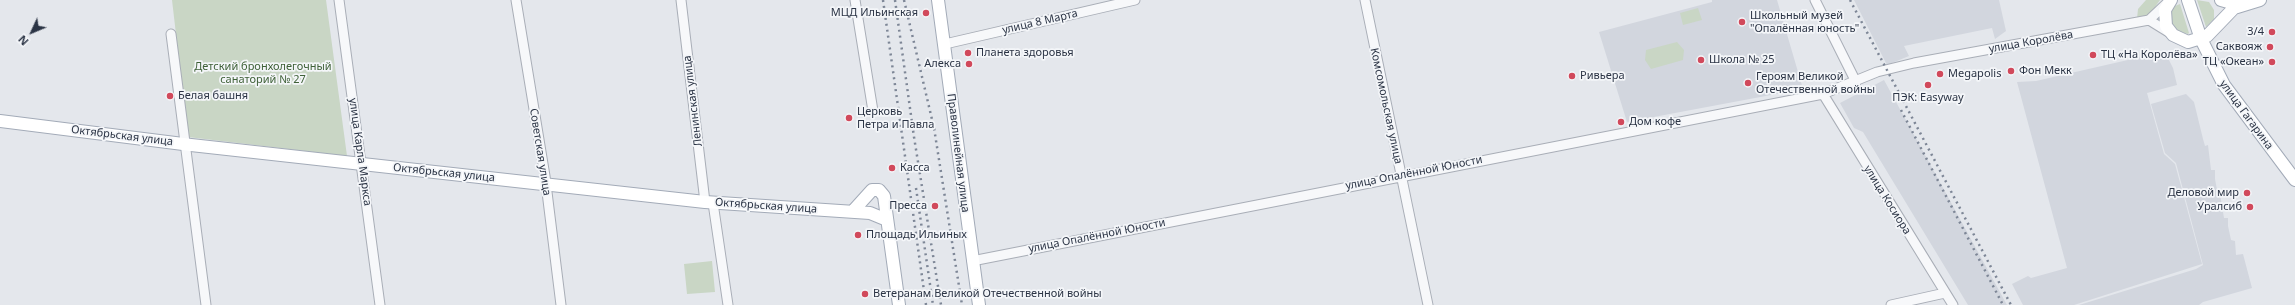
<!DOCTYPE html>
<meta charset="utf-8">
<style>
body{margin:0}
#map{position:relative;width:2295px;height:305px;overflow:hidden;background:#e4e7ec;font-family:"Noto Sans",sans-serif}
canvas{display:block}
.north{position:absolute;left:12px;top:12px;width:40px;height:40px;-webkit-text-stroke:3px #f4f6f9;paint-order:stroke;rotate:226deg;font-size:11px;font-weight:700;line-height:16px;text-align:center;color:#2b3445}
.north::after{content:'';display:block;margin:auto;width:14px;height:18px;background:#2b3445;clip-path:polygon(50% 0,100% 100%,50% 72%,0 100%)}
</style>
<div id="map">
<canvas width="2295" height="305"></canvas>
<div class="north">N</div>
</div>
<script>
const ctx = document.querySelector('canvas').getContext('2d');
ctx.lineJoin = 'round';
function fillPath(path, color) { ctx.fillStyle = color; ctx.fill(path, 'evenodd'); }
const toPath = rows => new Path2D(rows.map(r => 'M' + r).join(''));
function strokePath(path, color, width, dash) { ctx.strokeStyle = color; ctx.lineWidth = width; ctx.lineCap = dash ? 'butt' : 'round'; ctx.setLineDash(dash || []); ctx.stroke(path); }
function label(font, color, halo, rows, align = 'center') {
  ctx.font = font + ' "Noto Sans",sans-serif'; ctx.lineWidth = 3.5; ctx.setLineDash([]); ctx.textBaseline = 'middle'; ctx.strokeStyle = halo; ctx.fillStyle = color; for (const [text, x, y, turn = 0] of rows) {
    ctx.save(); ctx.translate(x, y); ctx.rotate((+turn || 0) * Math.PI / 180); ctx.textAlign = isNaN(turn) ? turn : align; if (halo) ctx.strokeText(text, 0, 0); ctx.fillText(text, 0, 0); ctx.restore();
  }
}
const built = toPath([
 [1712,0,1777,0,1803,89,1627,122,1599,32,1712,2],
 [1854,0,1999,0,2006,31,1995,39,1992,28,1904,46,1909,56,1887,65],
 [2154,54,2155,59,2166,57,2169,60,2173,68,2177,85,2147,93,2164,154,2175,164,2202,264,2074,305,2023,305,2012,284,2028,276,2031,278,2067,268,2017,82,2036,81],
 [1884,80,2007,305,1968,305,1863,132,1854,128,1840,103],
 [2186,94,2194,102,2203,139,2205,146,2208,145,2211,170,2215,170,2215,179,2218,195,2220,194,2224,218,2228,218,2228,226,2231,240,2235,241,2236,255,2243,254,2252,288,2203,302,2199,305,2079,305,2196,269,2203,265,2176,163,2165,153,2151,104]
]);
const green = toPath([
 [172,0,326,0,347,156,188,137],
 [2146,0,2160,0,2150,14,2137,19,2138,9],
 [2197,0,2209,2,2214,10,2214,19,2206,27],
 [2180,4,2189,33,2188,34,2177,31,2171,23,2171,12,2175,6],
 [1698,8,1702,20,1683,25,1680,13],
 [1677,42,1684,50,1683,60,1651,69,1645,60,1646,50],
 [712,261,715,292,687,294,684,264]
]);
const minor = toPath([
 [339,0,380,305],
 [516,0,545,176,561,305],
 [681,0,705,202],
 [855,0,873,111],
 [1365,0,1428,305],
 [1815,0,1856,82],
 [2149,20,2170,33],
 [2149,20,2167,3],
 [171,34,206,305],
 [945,44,1135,0],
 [1823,94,1953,305],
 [713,203,728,305],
 [972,261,1823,94,1877,72,1914,63,2149,20],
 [1891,305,1945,293]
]);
const major = toPath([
 [938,0,979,305],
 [2171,0,2165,10,2166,26,2173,35,2188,42,2207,36,2234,8,2260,0],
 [2188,0,2201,39,2224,85,2295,180],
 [2221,0,2235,4,2244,3],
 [0,121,191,145,705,202,870,213,887,220],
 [853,211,872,190,879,190,884,196,899,305]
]);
const rail = toPath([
 [883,0,926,305],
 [895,0,914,137,941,305],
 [904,0,934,128,962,305],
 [1850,0,2011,305],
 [1901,110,2003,305],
 [916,188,933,305]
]);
const markers = [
 [926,13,4,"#d1495b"],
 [1742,22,4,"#d1495b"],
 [2272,32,4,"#d1495b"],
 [2270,47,4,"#d1495b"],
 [968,53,4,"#d1495b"],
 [2093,55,4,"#d1495b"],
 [1701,60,4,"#d1495b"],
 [2272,62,4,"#d1495b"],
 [969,64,4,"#d1495b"],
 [2011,71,4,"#d1495b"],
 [1940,74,4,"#d1495b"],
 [1572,76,4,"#d1495b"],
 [1748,83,4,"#d1495b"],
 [1928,85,4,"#d1495b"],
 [170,96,4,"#d1495b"],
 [849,118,4,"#d1495b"],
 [1621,122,4,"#d1495b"],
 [892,168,4,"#d1495b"],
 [2247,193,4,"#d1495b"],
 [935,206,4,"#d1495b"],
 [2250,207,4,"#d1495b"],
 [858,235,4,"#d1495b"],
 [865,294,4,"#d1495b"]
];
const poiNames = [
 ["МЦД Ильинская",918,13,"right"],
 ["Школьный музей",1750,16],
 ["\"Опалённая юность\"",1750,29],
 ["3/4",2264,32,"right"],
 ["Саквояж",2262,47,"right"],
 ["Планета здоровья",976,53],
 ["ТЦ «На Королёва»",2101,55],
 ["Школа № 25",1709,60],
 ["ТЦ «Океан»",2264,62,"right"],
 ["Алекса",961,64,"right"],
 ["Фон Мекк",2019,71],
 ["Megapolis",1948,74],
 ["Ривьера",1580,76],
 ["Героям Великой",1756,77],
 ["Отечественной войны",1756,90],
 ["Белая башня",178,96],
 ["ПЭК: Easyway",1928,98,"center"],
 ["Церковь",857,112],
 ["Петра и Павла",857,125],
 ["Дом кофе",1629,122],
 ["Касса",900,168],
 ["Деловой мир",2239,193,"right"],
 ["Пресса",927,206,"right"],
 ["Уралсиб",2242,207,"right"],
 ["Площадь Ильиных",866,235],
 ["Ветеранам Великой Отечественной войны",873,294]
];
const streetNames = [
 ["улица 8 Марта",1040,22,-13],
 ["улица Королёва",2031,42,-10],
 ["Ленинская улица",693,101,-97],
 ["Комсомольская улица",1386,106,78],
 ["улица Гагарина",2246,115,54],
 ["Октябрьская улица",122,136,7],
 ["улица Карла Маркса",360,152,82],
 ["Советская улица",540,152,81],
 ["Праволинейная улица",958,153,83],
 ["Октябрьская улица",444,173,6],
 ["улица Опалённой Юности",1414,173,-11],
 ["улица Косиора",1887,200,58],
 ["Октябрьская улица",766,206,4],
 ["улица Опалённой Юности",1097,236,-11]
];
const parkNames = [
 ["Детский бронхолегочный",263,67],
 ["санаторий № 27",263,80]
];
fillPath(built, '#d2d6de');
fillPath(green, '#c9d6c5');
strokePath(minor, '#a9aeb7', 11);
strokePath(major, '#a3abb8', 14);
strokePath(minor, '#f7f8fa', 9);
strokePath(major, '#fff', 12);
strokePath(rail, '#7d8696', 2.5, [2, 4]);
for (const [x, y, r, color] of markers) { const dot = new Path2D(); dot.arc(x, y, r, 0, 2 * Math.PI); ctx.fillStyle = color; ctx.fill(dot); strokePath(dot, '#f4f6f9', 1.5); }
label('11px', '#2b3445', '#f4f6f9', poiNames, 'left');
label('11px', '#2b3445', '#f4f6f9', streetNames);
label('11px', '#3f6138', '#f4f6f9', parkNames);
</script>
